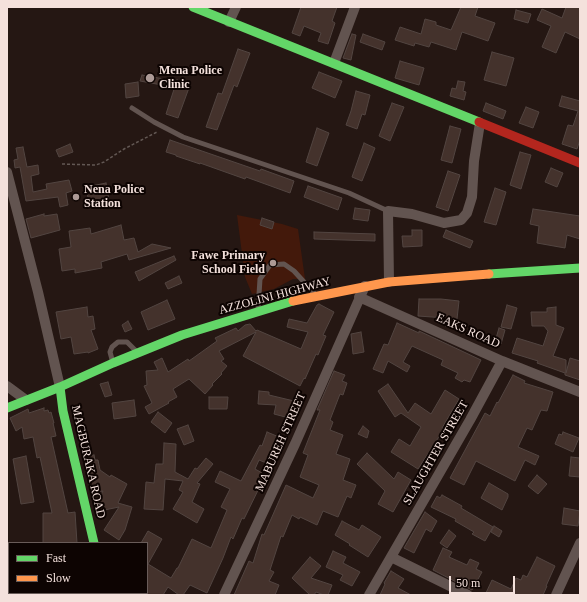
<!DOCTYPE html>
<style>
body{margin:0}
#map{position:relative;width:587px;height:602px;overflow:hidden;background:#251713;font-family:Georgia,serif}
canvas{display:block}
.frame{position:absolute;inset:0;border:8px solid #f4e1dc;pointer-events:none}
.legend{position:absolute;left:8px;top:542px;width:140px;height:52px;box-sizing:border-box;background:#0d0402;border:1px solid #695c59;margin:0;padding:5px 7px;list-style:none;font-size:12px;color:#f4e1dc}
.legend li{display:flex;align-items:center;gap:8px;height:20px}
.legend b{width:20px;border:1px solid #695c59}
.scale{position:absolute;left:449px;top:576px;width:66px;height:18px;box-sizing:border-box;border:2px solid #f4e1dc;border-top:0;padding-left:5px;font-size:12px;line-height:14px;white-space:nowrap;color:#f4e1dc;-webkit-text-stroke:3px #0d0402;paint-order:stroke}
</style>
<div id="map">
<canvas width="587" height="602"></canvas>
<div class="frame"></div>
<ul class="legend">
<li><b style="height:5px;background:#63d668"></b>Fast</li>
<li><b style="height:5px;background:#ff974d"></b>Slow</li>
</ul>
<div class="scale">50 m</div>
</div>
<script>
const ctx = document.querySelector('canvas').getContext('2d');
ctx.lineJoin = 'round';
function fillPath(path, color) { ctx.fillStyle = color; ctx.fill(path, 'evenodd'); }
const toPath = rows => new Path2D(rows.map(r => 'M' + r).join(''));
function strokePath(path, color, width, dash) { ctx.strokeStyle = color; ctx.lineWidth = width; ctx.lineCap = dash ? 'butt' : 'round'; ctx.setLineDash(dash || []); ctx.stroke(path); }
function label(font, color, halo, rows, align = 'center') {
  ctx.font = font + ' Georgia,serif'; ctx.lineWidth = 4; ctx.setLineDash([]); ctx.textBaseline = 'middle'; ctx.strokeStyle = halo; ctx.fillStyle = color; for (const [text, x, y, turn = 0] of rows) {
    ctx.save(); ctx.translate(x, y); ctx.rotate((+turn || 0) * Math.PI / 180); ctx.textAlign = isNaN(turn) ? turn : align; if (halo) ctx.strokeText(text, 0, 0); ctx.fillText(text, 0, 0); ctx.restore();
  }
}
const green = toPath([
 [237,215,282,224,298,229,305,279,293,279,274,289,252,294,245,277]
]);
const building = toPath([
 [301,7,337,7,332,21,335,23,328,44,318,41,321,33,304,26,300,36,292,33,301,7],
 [461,7,478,7,475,16,495,23,488,41,462,32,456,50,431,42,429,47,415,43,414,46,395,40,400,27,421,34,425,19,436,22,436,25,451,30,461,7],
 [566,7,580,7,580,39,565,32,556,53,542,47,551,26,537,20,542,9,562,18,566,7],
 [516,10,531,14,528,23,514,19,516,10],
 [352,34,356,35,351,60,343,58,352,34],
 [363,34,385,42,382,50,360,42,363,34],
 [238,49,250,53,237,87,234,85,217,130,206,127,218,93,222,94,238,49],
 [492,52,514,58,506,86,484,80,492,52],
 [400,61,424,68,419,85,395,78,400,61],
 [319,72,342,81,335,98,312,88,319,72],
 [142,75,164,79,162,85,140,81,142,75],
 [177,80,190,85,178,118,166,114,177,80],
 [458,81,465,82,463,91,466,92,464,100,450,96,452,88,456,89,458,81],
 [138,82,139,96,126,98,125,84,138,82],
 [356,91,370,95,365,115,362,114,357,129,346,125,351,111,356,91],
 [562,96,580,101,580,140,577,149,562,144,568,125,573,126,578,111,559,106,562,96],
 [392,103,404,107,390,141,379,136,392,103],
 [486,103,506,111,503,119,483,111,486,103],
 [526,107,539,112,533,128,519,123,526,107],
 [450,126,461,129,452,163,441,160,450,126],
 [317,128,329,133,317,166,306,162,317,128],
 [170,140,260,171,261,169,294,181,290,193,246,177,245,179,200,163,200,164,176,156,176,155,166,152,170,140],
 [364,143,375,148,362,181,352,177,364,143],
 [70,144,73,152,59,157,56,150,70,144],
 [23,147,27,167,38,165,39,174,31,176,33,192,47,189,46,184,69,180,72,191,66,193,68,205,60,207,58,197,26,201,20,167,15,168,14,160,18,159,16,148,23,147],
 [520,152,531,155,521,189,510,185,520,152],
 [551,168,563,173,557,187,545,182,551,168],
 [448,171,460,175,448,211,436,207,448,171],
 [106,183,109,200,89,203,86,187,106,183],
 [308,186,342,198,338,210,304,197,308,186],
 [495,188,506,192,496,225,484,222,495,188],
 [355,208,370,210,368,221,353,219,355,208],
 [533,209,580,216,580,239,567,235,565,248,537,243,539,226,530,224,533,209],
 [44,214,44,216,57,214,60,230,31,238,26,219,44,214],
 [262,218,274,222,272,229,260,225,262,218],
 [121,225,124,240,134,238,138,252,152,244,171,248,129,260,127,254,101,262,102,268,75,273,75,269,62,271,59,249,71,247,69,231,90,228,91,234,121,225],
 [412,230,422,230,422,246,403,247,402,236,412,236,412,230],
 [446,230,473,241,470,248,443,237,446,230],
 [314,232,375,234,375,241,314,239,314,232],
 [174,256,176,260,139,281,135,272,174,256],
 [179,276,182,283,168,289,165,283,179,276],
 [419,299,441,299,459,301,456,328,445,326,446,318,418,316,419,299],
 [167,300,175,319,148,330,141,312,167,300],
 [319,304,334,312,323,335,326,336,318,355,316,354,305,379,304,378,300,386,243,356,256,332,219,351,224,359,221,361,227,366,221,373,222,374,212,384,213,385,205,394,189,379,173,389,177,397,168,402,169,403,149,414,145,407,152,403,144,386,147,385,146,371,158,370,154,362,162,358,168,372,188,359,189,361,217,341,215,338,236,328,238,331,245,325,250,324,256,331,257,330,301,349,308,332,287,327,289,319,307,323,317,305,319,304],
 [507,305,517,308,511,329,501,327,507,305],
 [87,307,88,317,93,316,95,329,91,330,98,349,88,353,88,352,74,354,71,337,61,339,56,312,87,307],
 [556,307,556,325,564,328,553,356,566,360,566,373,570,358,580,361,580,380,565,375,565,373,537,363,538,361,512,353,517,338,543,346,548,331,544,326,532,326,531,312,547,312,547,308,556,307],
 [128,321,132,329,125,332,122,325,128,321],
 [397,323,419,333,419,331,481,360,470,382,464,380,462,382,455,378,458,373,441,365,443,360,412,346,403,362,410,366,407,372,388,361,383,373,373,369,384,344,388,345,397,323],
 [499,328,505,330,501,344,495,342,499,328],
 [361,332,364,352,353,354,351,334,361,332],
 [334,371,345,375,342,381,347,383,343,395,340,394,330,420,333,422,330,430,343,435,336,454,350,459,343,480,356,485,351,498,347,496,338,517,323,511,317,525,300,517,299,519,292,515,283,537,281,536,270,570,274,572,269,581,279,585,275,595,234,595,249,561,253,563,262,534,264,535,286,485,313,498,319,485,300,477,308,455,303,453,320,410,317,410,334,371],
 [513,375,525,381,524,383,553,392,547,411,541,410,532,430,527,428,518,447,539,456,535,465,525,460,515,481,476,461,464,485,450,478,485,413,490,416,497,402,498,403,513,375],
 [108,382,112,395,105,397,100,384,108,382],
 [388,384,408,413,415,403,431,414,445,390,459,399,442,428,444,429,418,469,391,452,399,439,410,446,421,427,401,413,395,417,378,391,388,384],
 [259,391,269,392,269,395,294,401,289,418,274,414,276,405,258,404,259,391],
 [209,397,228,397,227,409,209,409,209,397],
 [134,400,136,416,114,419,112,403,134,400],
 [44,408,44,411,48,410,49,413,51,412,54,423,53,423,56,436,51,437,68,513,75,512,77,543,43,543,43,513,52,513,40,457,37,458,33,437,24,439,22,427,16,431,10,418,28,409,29,413,44,408],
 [158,412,172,423,165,433,151,422,158,412],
 [188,425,194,441,184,445,177,429,188,425],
 [363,426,369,431,367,438,358,434,363,426],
 [267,432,279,437,269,464,259,460,255,469,264,474,261,479,263,480,244,519,242,518,233,539,231,537,223,558,207,593,190,585,183,595,179,595,168,587,163,595,147,595,147,543,141,543,148,531,162,539,148,564,171,578,177,568,178,568,192,539,211,548,227,510,221,507,230,489,215,482,220,471,241,481,260,445,262,446,267,432],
 [563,432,579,438,573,452,555,444,559,434,562,435,563,432],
 [164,443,176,444,175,472,188,479,195,468,197,469,206,458,213,464,197,483,200,484,192,502,204,509,197,523,173,509,183,492,179,490,183,481,165,479,163,510,144,509,146,482,154,483,156,464,163,464,164,443],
 [367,453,394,479,398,472,411,480,393,512,378,504,385,491,357,464,367,453],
 [94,455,95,460,98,460,100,470,110,477,111,475,127,484,118,503,132,507,125,530,119,540,104,530,119,507,95,512,94,507,103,491,91,493,83,457,94,455],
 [26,456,34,502,21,504,13,459,26,456],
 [571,457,580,458,580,477,569,476,571,457],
 [537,475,547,484,538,494,528,486,537,475],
 [489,483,508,494,508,497,502,510,481,498,489,483],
 [442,495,462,506,461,508,493,527,485,541,472,534,474,532,455,521,456,519,431,507,437,496,440,498,442,495],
 [564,508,580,511,578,526,562,524,564,508],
 [425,512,437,521,431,532,426,529,414,553,404,548,425,512],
 [342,521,359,530,362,525,381,537,368,557,349,545,350,544,335,535,342,521],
 [494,526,502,531,499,537,491,532,494,526],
 [449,530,456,536,447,548,440,543,449,530],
 [443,548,452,552,449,557,467,565,470,559,479,563,476,569,482,572,472,590,433,570,443,548],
 [333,551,346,557,343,563,360,572,352,586,340,580,343,575,326,567,333,551],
 [310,557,321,566,311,578,332,585,328,595,324,595,316,592,314,595,310,595,292,578,310,557],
 [537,557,555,566,546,586,547,586,543,595,485,595,492,580,511,589,516,578,521,580,523,575,527,577,537,557],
 [391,571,404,579,398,588,411,595,380,595,385,584,384,583,391,571]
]);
const path = toPath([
 [62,164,96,165,104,162,124,149,157,132]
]);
const lane = toPath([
 [132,108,154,122,183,137,349,193,388,211],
 [258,310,260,279,270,265,284,264,294,271,314,293],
 [113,363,110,352,112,347,118,342,127,342,136,351]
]);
const street = toPath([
 [229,22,236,7],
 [334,63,355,7],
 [7,172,38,292,60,387],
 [389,282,388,211,412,214,444,223,461,220,467,213,472,197,474,161,480,123],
 [359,297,502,361,580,392],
 [7,386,26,400],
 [391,557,468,595],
 [224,595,295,444,365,286],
 [369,595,470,420,502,361],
 [556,595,580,543]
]);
const fast = toPath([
 [193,7,479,122],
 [489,274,580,268],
 [60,387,63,411,94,543],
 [7,408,60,387,113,363,182,335,293,301],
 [127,593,128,595]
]);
const slow = toPath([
 [293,301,389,282,489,274],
 [94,593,94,595]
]);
const jam = toPath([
 [479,122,580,163]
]);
const markers = [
 [150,78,5,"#ac9a96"],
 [76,197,4,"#ac9a96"],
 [273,263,4,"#ac9a96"]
];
const poiNames = [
 ["Mena Police",159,71],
 ["Clinic",159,85],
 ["Nena Police",84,190],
 ["Station",84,204],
 ["Fawe Primary",265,256,"right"],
 ["School Field",265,270,"right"]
];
const streetNames = [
 ["AZZOLINI HIGHWAY",275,296,-15],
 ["EAKS ROAD",468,331,24],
 ["MABUREH STREET",281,442,-66],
 ["SLAUGHTER STREET",436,453,-60],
 ["MAGBURAKA ROAD",88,462,77]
];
fillPath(green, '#43190b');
fillPath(building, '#44322c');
strokePath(building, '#524541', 1);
strokePath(path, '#635854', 1.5, [3, 2]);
strokePath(lane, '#625450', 5);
strokePath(street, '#625450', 10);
strokePath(fast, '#63d668', 9);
strokePath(slow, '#ff974d', 9);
strokePath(jam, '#b3261e', 9);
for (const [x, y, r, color] of markers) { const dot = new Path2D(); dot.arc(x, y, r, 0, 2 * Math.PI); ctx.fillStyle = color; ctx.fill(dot); strokePath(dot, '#0d0402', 1.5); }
label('bold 12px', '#f4e1dc', '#0d0402', poiNames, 'left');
label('12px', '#f4e1dc', '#0d0402', streetNames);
</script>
